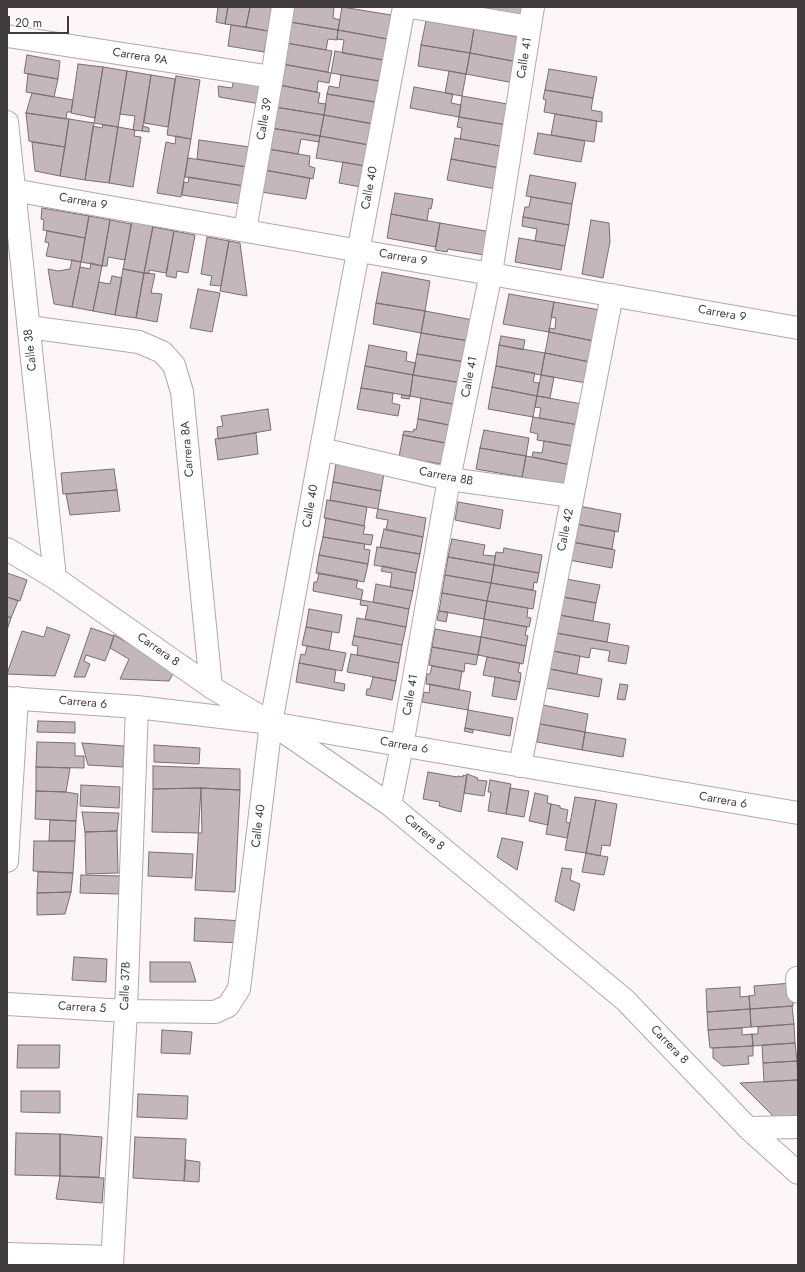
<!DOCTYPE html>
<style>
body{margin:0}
#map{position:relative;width:805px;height:1272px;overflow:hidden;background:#fdf6f8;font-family:Jost,sans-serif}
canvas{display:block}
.frame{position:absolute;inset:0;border:8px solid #403b3c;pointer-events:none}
.scale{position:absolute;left:8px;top:16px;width:61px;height:18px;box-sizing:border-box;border:2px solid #403b3c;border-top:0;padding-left:5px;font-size:12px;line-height:14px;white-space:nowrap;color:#403b3c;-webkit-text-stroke:3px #fff;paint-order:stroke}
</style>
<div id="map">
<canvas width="805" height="1272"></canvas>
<div class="frame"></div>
<div class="scale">20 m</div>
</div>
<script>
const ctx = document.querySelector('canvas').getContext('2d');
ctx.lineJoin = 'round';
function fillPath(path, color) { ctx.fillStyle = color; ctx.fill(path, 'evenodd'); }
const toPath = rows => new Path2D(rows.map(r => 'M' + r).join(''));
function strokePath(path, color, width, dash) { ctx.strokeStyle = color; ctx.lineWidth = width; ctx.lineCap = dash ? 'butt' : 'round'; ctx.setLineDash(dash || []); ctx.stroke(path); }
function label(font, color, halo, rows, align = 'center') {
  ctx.font = font + ' Jost,sans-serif'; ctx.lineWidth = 3; ctx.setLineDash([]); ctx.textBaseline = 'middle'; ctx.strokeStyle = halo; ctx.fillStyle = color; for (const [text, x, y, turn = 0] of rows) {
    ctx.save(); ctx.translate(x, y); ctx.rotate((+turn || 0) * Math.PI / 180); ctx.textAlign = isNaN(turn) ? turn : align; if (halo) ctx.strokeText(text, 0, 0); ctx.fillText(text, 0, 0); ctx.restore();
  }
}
const building = toPath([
 [218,7,228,7,225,24,216,22,218,7],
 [228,7,250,7,246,27,225,24,228,7],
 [250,7,273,7,273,10,271,9,268,31,246,27,250,7],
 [292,7,334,7,333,18,340,20,338,30,290,22,292,7],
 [342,7,391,15,387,39,338,30,342,7],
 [491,7,528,7,526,18,490,12,491,7],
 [426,21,474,29,470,53,421,45,426,21],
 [290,22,338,30,337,40,328,39,326,50,286,43,290,22],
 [231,25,268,31,264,52,228,46,231,25],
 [474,29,523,38,518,62,470,53,474,29],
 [338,30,387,39,383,60,342,53,344,40,337,39,338,30],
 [286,43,332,51,328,72,282,64,286,43],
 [421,45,470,53,466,74,418,66,421,45],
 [335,51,383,60,379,81,331,73,335,51],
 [470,53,518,62,514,83,466,74,470,53],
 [27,55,60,61,58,79,24,73,27,55],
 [78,64,103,67,95,118,71,113,78,64],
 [282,64,331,73,329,83,318,81,317,92,279,85,282,64],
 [103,67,127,71,118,127,94,123,103,67],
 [549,69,597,77,593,98,545,90,549,69],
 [127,71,151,75,142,131,133,130,135,116,120,114,127,71],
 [449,71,466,74,462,96,445,93,449,71],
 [28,74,58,79,54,97,26,92,28,74],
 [151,75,175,79,168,127,144,123,151,75],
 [341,75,379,81,376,102,327,94,329,86,339,88,341,75],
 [176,76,200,80,191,139,167,135,176,76],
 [234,78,263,82,260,104,219,97,218,86,232,88,234,78],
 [279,85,320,93,318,103,326,104,324,115,275,107,279,85],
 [414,87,453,94,451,103,461,105,459,117,410,108,414,87],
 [545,90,593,98,591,110,602,112,602,122,544,112,546,100,543,99,545,90],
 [32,93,73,100,71,112,67,112,66,119,26,113,32,93],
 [327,94,379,103,375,124,324,115,327,94],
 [462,96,513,105,507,125,459,117,462,96],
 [275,107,324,115,320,136,271,128,275,107],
 [26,113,69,119,65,147,29,141,26,113],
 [555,114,597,121,594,142,551,135,555,114],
 [324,115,372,124,369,145,320,136,324,115],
 [459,117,507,125,500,146,460,139,462,128,457,127,459,117],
 [69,119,94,123,85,180,60,176,69,119],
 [103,125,118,127,109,183,85,180,93,126,102,128,103,125],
 [143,126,149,128,149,132,142,131,143,126],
 [118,127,135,130,134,136,141,137,133,187,109,183,118,127],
 [271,128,320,136,319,142,301,139,298,154,268,149,271,128],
 [538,133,585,141,581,162,534,154,538,133],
 [176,136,191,139,181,197,157,193,166,142,175,144,176,136],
 [320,136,369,145,365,166,316,158,320,136],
 [455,138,500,146,500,168,451,159,455,138],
 [199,140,250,147,247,167,197,159,199,140],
 [32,142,65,147,60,176,35,171,32,142],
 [268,149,310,156,309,166,315,168,313,179,264,170,268,149],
 [188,158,247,167,244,186,185,177,188,158],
 [451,159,500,168,496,189,447,180,451,159],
 [343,162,365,166,361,187,339,183,343,162],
 [264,170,310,178,306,199,261,192,264,170],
 [530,175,576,183,572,204,526,196,530,175],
 [189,177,244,186,241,204,182,195,184,182,188,183,189,177],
 [395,193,433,199,431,209,429,208,427,221,391,214,395,193],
 [531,197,572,204,569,225,523,217,525,207,529,207,531,197],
 [42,208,89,216,85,238,43,230,44,220,41,219,42,208],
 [391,214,440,223,436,247,387,238,391,214],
 [89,216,110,220,102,266,81,262,89,216],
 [523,217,569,225,565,246,535,241,537,229,522,226,523,217],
 [110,220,131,224,125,260,108,257,107,266,102,266,110,220],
 [591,220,609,223,610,242,603,278,582,274,591,220],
 [132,222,153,225,144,273,123,269,132,222],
 [440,223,491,232,484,255,448,249,447,252,435,250,440,223],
 [153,227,174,231,166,273,149,270,149,273,144,273,153,227],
 [47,231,85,238,81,262,46,256,49,243,45,242,47,231],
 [174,231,195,235,188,273,177,271,176,278,166,276,174,231],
 [207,237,229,241,221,286,210,285,212,276,201,274,207,237],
 [519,238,565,246,561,270,515,262,519,238],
 [229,241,240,243,247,296,220,291,229,241],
 [72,260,81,262,72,307,54,304,48,269,58,271,70,269,72,260],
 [91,263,102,266,93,311,72,307,80,267,90,269,91,263],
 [123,269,144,273,136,318,115,315,123,269],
 [382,272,430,281,425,311,376,303,382,272],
 [144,273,155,274,151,293,162,294,157,322,136,318,144,273],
 [112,276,122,278,115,315,93,311,99,282,110,284,112,276],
 [198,289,220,293,212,332,190,328,198,289],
 [509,294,554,302,549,332,503,324,509,294],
 [554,302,600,310,594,341,549,332,549,328,555,329,556,318,551,317,554,302],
 [376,303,425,311,421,333,373,324,376,303],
 [425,311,473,320,469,341,421,333,425,311],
 [549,332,594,341,590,362,545,353,549,332],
 [421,333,469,341,465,362,417,354,421,333],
 [501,336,525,340,523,350,499,345,501,336],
 [369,345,407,352,406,361,416,363,413,375,365,366,369,345],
 [499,345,545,353,541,375,496,366,499,345],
 [545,353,590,362,586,383,541,375,545,353],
 [417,354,465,362,462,383,413,375,417,354],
 [365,366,413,375,410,396,361,388,365,366],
 [496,366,535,373,533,382,539,383,537,396,492,387,496,366],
 [413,375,462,383,458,405,410,396,413,375],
 [541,375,554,377,550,398,537,396,541,375],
 [492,387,537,396,533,417,488,409,492,387],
 [361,388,393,393,392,403,400,405,398,416,357,409,361,388],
 [402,395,410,396,409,399,401,398,402,395],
 [537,396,582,404,581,413,578,412,577,416,580,416,579,425,539,418,541,408,535,407,537,396],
 [421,398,458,405,454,426,418,419,421,398],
 [268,409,271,430,218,439,217,427,223,426,221,416,268,409],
 [533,417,579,425,574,446,537,440,538,434,530,432,533,417],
 [418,419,454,426,451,444,403,435,404,431,413,432,414,429,416,430,418,419],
 [484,430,529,438,526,456,480,448,484,430],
 [256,433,258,454,218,460,215,439,256,433],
 [403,435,451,444,448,465,399,457,403,435],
 [544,441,571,446,570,455,571,465,532,457,533,452,542,453,544,441],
 [480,448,526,456,522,477,476,469,480,448],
 [526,456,571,465,567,486,522,477,526,456],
 [336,464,384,473,381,491,333,482,336,464],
 [114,469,117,490,63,494,61,473,114,469],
 [333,482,381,491,378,509,330,500,333,482],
 [117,490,120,511,70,515,66,494,117,490],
 [327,500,367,507,364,526,324,518,327,500],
 [458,502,503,510,500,529,455,520,458,502],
 [579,506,621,514,618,532,576,524,579,506],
 [378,509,426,518,423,537,386,530,388,520,376,518,378,509],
 [326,518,365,526,363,534,373,535,371,545,323,537,326,518],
 [576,524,615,531,612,549,572,542,576,524],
 [384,529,423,537,420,554,380,547,384,529],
 [323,537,365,544,364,549,370,550,368,564,319,555,323,537],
 [452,539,485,545,483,555,495,556,494,565,448,557,452,539],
 [572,542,615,550,612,568,569,560,572,542],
 [377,547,420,554,416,573,374,565,377,547],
 [504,548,542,555,539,573,494,565,496,552,503,553,504,548],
 [319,555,368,564,364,582,316,573,319,555],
 [448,557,494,565,491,583,445,575,448,557],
 [494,565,539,573,537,583,534,582,533,590,491,583,494,565],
 [383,566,416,573,413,591,390,587,392,573,381,571,383,566],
 [7,573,27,580,20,601,7,597,7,573],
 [319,573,358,580,356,588,363,590,361,600,313,591,314,582,317,582,319,573],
 [445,575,491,583,487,601,442,593,445,575],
 [566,579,600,585,596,603,563,597,566,579],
 [491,583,536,591,533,609,487,601,491,583],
 [376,584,413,591,409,609,373,602,376,584],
 [442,593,487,601,484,619,439,611,442,593],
 [7,597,18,601,11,618,7,616,7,597],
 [563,597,596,603,593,621,559,615,563,597],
 [361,600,409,609,406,627,365,619,368,606,360,605,361,600],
 [487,601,528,608,527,617,531,618,529,627,484,619,487,601],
 [309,609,342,615,339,633,306,627,309,609],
 [439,611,448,612,446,622,437,620,439,611],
 [559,615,610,624,607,642,556,633,559,615],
 [7,616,11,618,7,630,7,616],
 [357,618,406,627,402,645,354,636,357,618],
 [484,619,527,627,525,635,528,636,526,646,481,637,484,619],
 [47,627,70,635,55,676,7,674,22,631,44,637,47,627],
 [306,627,332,632,329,650,302,645,306,627],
 [91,628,114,636,110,648,105,661,86,655,84,661,90,664,85,677,74,677,91,628],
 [435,629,481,637,478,655,432,647,435,629],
 [556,633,629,646,626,664,608,661,610,651,591,648,589,658,553,651,556,633],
 [114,635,175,670,169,681,120,679,129,659,110,648,114,635],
 [354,636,402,645,399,663,357,655,358,646,352,645,354,636],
 [481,637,526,646,523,664,478,655,481,637],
 [307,646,346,653,342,671,299,663,301,654,305,655,307,646],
 [432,647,478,655,476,665,465,663,464,672,429,665,432,647],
 [553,651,580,656,577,674,550,669,553,651],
 [351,654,399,663,396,681,347,672,351,654],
 [487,657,520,663,518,672,521,673,520,682,483,675,487,657],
 [299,663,336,670,334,682,345,684,344,691,296,682,299,663],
 [432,666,462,671,459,690,426,684,427,674,430,674,432,666],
 [550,669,602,679,599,697,546,688,550,669],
 [373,677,396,681,392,700,366,695,367,689,370,689,373,677],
 [495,677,520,682,516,700,492,696,495,677],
 [430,684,471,692,468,710,422,702,424,692,429,693,430,684],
 [620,684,628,685,625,700,617,699,620,684],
 [543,705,588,714,585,732,540,724,543,705],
 [468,710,513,718,510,736,465,728,468,710],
 [38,721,75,722,75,733,37,732,38,721],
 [540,724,585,732,582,750,537,742,540,724],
 [465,728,473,730,473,733,464,731,465,728],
 [585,732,626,739,623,757,582,750,585,732],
 [37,742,75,743,75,756,84,756,84,768,36,767,37,742],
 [82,743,124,746,123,767,88,765,82,743],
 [154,745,200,748,199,764,154,762,154,745],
 [153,766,240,769,240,790,201,788,153,789,153,766],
 [36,767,70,768,66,792,36,791,36,767],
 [428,772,457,777,458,776,463,777,463,775,467,776,461,812,439,806,440,802,423,799,428,772],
 [467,774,478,778,477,780,487,781,484,796,464,793,467,774],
 [490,780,511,784,506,814,488,811,491,792,488,792,490,780],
 [81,785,120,787,119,808,80,806,81,785],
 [201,788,202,833,152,832,153,789,201,788],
 [201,788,240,790,235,892,195,890,201,788],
 [510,788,529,791,524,817,506,814,510,788],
 [36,791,66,792,78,794,76,821,35,819,36,791],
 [535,793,548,796,547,803,551,804,548,825,529,821,535,793],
 [575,797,596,800,586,853,565,850,575,797],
 [596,800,617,804,610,846,602,845,600,856,586,853,596,800],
 [551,804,560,806,560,808,568,810,566,822,570,823,567,838,546,834,551,804],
 [82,812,119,813,117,831,85,832,82,812],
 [50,820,76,821,75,841,49,841,50,820],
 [117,831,118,873,86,874,85,832,117,831],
 [502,838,523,842,517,870,497,857,502,838],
 [34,841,75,841,73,873,33,871,34,841],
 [149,852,193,854,192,878,148,876,149,852],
 [586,853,608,857,604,875,582,872,586,853],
 [562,868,572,869,570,880,580,884,574,911,555,901,562,868],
 [38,872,73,873,71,892,37,893,38,872],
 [81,875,120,876,119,894,80,893,81,875],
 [71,892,65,914,37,915,37,893,71,892],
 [195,918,243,921,242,943,194,941,195,918],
 [74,957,107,959,106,982,72,980,74,957],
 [150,962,190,962,196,982,150,982,150,962],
 [792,983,793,1006,750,1009,749,996,755,995,754,986,792,983],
 [740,987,740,997,749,996,750,1009,707,1012,706,989,740,987],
 [792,1006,794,1024,751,1027,750,1009,792,1006],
 [750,1009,751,1027,708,1030,707,1012,750,1009],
 [794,1024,795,1043,753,1046,752,1034,758,1034,758,1027,794,1024],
 [742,1028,742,1035,752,1034,753,1046,710,1048,708,1030,742,1028],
 [162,1030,192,1032,190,1054,161,1053,162,1030],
 [795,1043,797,1061,763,1063,762,1045,795,1043],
 [18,1045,60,1045,59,1068,17,1068,18,1045],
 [753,1046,753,1056,748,1056,749,1064,723,1066,713,1058,713,1048,753,1046],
 [797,1061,798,1080,764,1082,763,1063,797,1061],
 [795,1080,798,1080,798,1117,775,1118,740,1083,795,1080],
 [21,1091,60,1091,60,1113,21,1112,21,1091],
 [138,1094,188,1096,187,1119,137,1117,138,1094],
 [16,1133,60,1134,60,1176,15,1175,16,1133],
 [60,1134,102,1137,99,1177,60,1176,60,1134],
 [135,1137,186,1139,184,1181,133,1178,135,1137],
 [186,1160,200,1162,199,1182,184,1181,186,1160],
 [60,1176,104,1178,102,1203,56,1199,60,1176]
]);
const minor = toPath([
 [410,7,530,27],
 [7,36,272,77],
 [7,122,55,578],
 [7,189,798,328],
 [245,230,272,77,283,7],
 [29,327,139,342,162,352,174,365,182,392,211,687],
 [321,449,449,479,572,496],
 [7,549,55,578,211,687,271,723,390,805,625,1000,748,1128,798,1173],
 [7,698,137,707,271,723,798,813],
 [520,766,612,295],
 [390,805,402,746,449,479,491,273,533,7],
 [7,861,17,698],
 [797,978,798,992],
 [7,1004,126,1011,215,1012,228,1006,239,989,271,723,321,449,404,7],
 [748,1128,798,1127],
 [7,1254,112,1257],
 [112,1265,126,1011,137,707]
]);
const streetNames = [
 ["Carrera 9A",140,57,9],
 ["Calle 41",525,58,-81],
 ["Calle 39",265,119,-80],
 ["Calle 40",370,188,-79],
 ["Carrera 9",83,202,10],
 ["Carrera 9",403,258,10],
 ["Carrera 9",722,314,10],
 ["Calle 38",31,350,-96],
 ["Calle 41",470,377,-79],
 ["Carrera 8A",188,449,-95],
 ["Carrera 8B",446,477,11],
 ["Calle 40",311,506,-80],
 ["Calle 42",566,530,-79],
 ["Carrera 8",158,650,35],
 ["Calle 41",411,695,-80],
 ["Carrera 6",83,703,5],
 ["Carrera 6",404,746,10],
 ["Carrera 6",723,801,10],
 ["Calle 40",259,826,-83],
 ["Carrera 8",424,833,40],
 ["Calle 37B",126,986,-88],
 ["Carrera 5",82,1008,3],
 ["Carrera 8",669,1045,46]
];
fillPath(building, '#c3b7bb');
strokePath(building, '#796e71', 1);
strokePath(minor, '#b3a7ab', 24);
strokePath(minor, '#fff', 22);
label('12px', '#403b3c', '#fff', streetNames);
</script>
